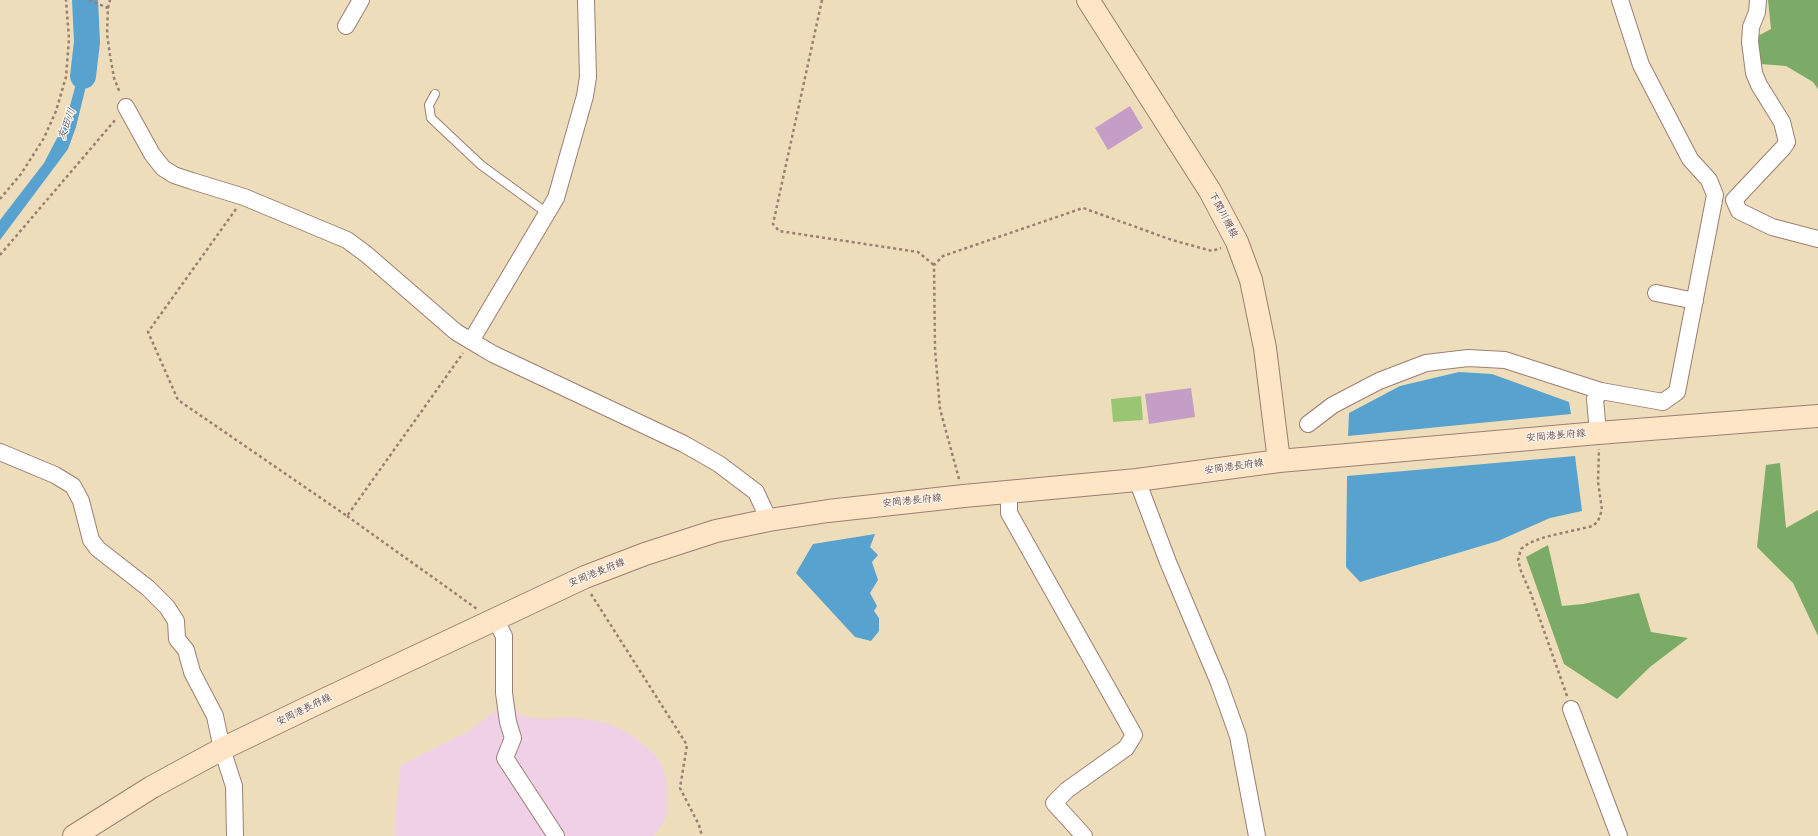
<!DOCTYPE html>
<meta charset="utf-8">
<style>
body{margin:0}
canvas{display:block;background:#edb}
</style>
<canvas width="1818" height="836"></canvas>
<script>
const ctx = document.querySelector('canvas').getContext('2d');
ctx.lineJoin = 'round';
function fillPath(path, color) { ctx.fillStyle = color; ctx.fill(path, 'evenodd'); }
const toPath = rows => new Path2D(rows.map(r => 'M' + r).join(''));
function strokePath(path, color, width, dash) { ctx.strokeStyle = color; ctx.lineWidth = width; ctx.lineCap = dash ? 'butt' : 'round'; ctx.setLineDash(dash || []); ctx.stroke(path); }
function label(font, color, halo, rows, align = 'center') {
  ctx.font = font + ' "Balsamiq Sans","Klee One",sans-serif'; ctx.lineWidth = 3; ctx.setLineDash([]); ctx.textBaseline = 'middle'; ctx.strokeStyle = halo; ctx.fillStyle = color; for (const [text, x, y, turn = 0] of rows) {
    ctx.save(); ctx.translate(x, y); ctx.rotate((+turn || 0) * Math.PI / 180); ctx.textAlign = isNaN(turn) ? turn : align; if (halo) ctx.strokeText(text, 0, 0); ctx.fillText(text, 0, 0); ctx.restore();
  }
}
const built = toPath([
 [508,702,523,716,543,719,572,717,607,723,632,735,654,754,662,765,667,782,667,816,654,836,395,836,395,820,401,765,467,732]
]);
const green = toPath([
 [1141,396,1143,420,1113,422,1111,399]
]);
const forest = toPath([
 [1768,0,1818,0,1818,89,1813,82,1786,66,1761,64,1754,38,1771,29],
 [1780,463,1786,528,1818,510,1818,636,1793,583,1757,547,1766,465],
 [1548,545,1562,606,1583,604,1639,593,1651,632,1688,638,1650,667,1617,699,1564,664,1526,557]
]);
const water = toPath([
 [87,42,86,86,76,127,68,149,0,240,0,220,44,163,66,121],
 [1459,372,1492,374,1569,402,1571,414,1348,436,1349,413,1400,386],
 [1575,456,1582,511,1550,518,1498,541,1360,582,1346,567,1347,476],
 [875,534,870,547,878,555,872,562,878,580,870,593,877,606,874,611,879,618,879,631,871,641,855,637,796,573,813,544]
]);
const river = toPath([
 [83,76,87,42,85,0]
]);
const building = toPath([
 [1130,106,1143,128,1108,150,1095,128],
 [1191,388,1195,417,1149,424,1145,394]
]);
const path = toPath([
 [89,0,108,8,107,34,110,55,114,78,120,93],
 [822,0,773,224,779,231,918,252,934,265],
 [108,8,110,0],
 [0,199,21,174,44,138,56,111,66,77,69,39,66,0],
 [236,209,148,332,178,400,347,516,463,353],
 [0,255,116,119],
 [959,479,940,409,935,349,934,265,943,256,1083,208,1172,240,1212,251,1221,248],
 [347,516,477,609],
 [591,594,687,745,680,788,699,825,702,836],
 [1567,696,1531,594,1521,571,1518,560,1521,549,1529,543,1545,537,1593,526,1598,521,1602,510,1598,482,1599,449]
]);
const service = toPath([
 [435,94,429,105,431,118,481,165,547,213]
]);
const minor = toPath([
 [346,26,361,0],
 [126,107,152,154,163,168,174,175,192,181,244,197,347,240,366,254,456,332,471,341,493,354,684,444,719,464,756,492,769,520],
 [1734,200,1783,148,1787,142,1782,122,1759,85,1754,73,1750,42,1751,27,1757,12,1758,0],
 [1734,200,1739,211,1772,227,1818,239],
 [1656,293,1695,301],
 [471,341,556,198,585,96,588,77,586,0],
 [1308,424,1333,405,1379,381,1426,363,1468,358,1505,360,1601,391,1663,402,1677,392,1715,195,1709,180,1690,159,1641,65,1620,0],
 [1598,433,1595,399,1601,391],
 [0,452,55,475,73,486,81,501,91,540,98,549,148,588,167,607,176,621,177,639,186,650,192,672,215,716,222,749,234,786,235,836],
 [1137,480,1168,562,1219,683,1238,736,1257,836],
 [1009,492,1009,513,1134,735,1126,748,1067,790,1054,803,1084,836],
 [495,619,504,636,504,693,508,722,513,738,505,758,556,836],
 [1571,709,1619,836]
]);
const secondary = toPath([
 [1088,0,1210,191,1237,242,1251,280,1265,348,1279,461],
 [74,836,152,787,222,749,328,698,585,577,645,554,716,531,769,520,828,511,964,496,1137,480,1279,461,1598,433,1818,416]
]);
const streetNames = [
 ["下関川棚線",1223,215,62],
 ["安岡港長府線",1556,436,-5],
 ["安岡港長府線",1234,467,-8],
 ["安岡港長府線",912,501,-6],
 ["安岡港長府線",597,573,-22],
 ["安岡港長府線",304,710,-26]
];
const waterNames = [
 ["友田川",67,124,-70]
];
fillPath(built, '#efd0e6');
fillPath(green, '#9ac674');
fillPath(forest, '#7bab66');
fillPath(water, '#57a2cf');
strokePath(river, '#57a2cf', 26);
fillPath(building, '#c49ec6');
strokePath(service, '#9c7e73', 10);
strokePath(minor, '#9c7e73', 18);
strokePath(secondary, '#9c7e73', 24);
strokePath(path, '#9c7e73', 2.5, [3, 3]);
strokePath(service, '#fff', 8);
strokePath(minor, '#fff', 16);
strokePath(secondary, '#fde5c5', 22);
label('10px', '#4a1f2b', '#f7f3e8', streetNames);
label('italic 11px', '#4f536d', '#f7f3e8', waterNames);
</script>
